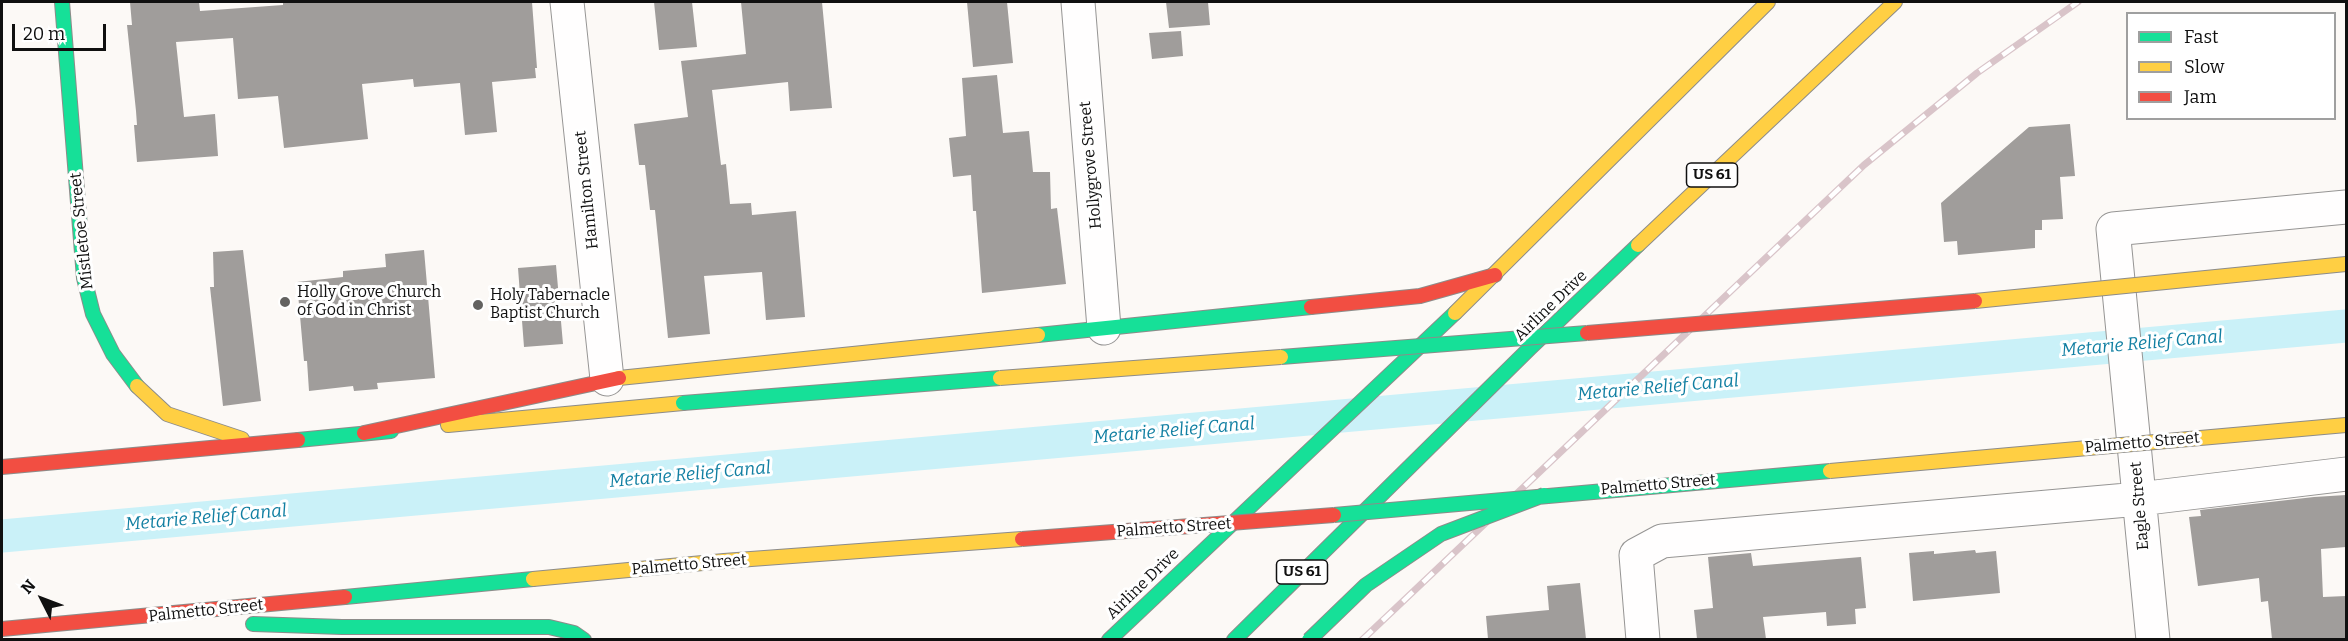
<!DOCTYPE html>
<style>
body{margin:0}
#map{position:relative;width:2348px;height:641px;overflow:hidden;background:#fcf9f6;font-family:Bitter,serif}
canvas{display:block}
.frame{position:absolute;inset:0;border:3px solid #101010;pointer-events:none}
.legend{position:absolute;left:2126px;top:12px;width:210px;height:108px;box-sizing:border-box;background:#fff;border:2px solid #9f9f9f;margin:0;padding:8px 10px;list-style:none;font-size:18px;color:#101010}
.legend li{display:flex;align-items:center;gap:12px;height:30px}
.legend b{width:30px;border:2px solid #9f9f9f}
.north{position:absolute;left:12px;top:569px;width:60px;height:60px;-webkit-text-stroke:4px #fff;paint-order:stroke;rotate:312deg;font-size:16px;font-weight:700;line-height:24px;text-align:center;color:#101010}
.north::after{content:'';display:block;margin:auto;width:21px;height:27px;background:#101010;clip-path:polygon(50% 0,100% 100%,50% 72%,0 100%)}
.scale{position:absolute;left:12px;top:24px;width:94px;height:27px;box-sizing:border-box;border:3px solid #101010;border-top:0;padding-left:8px;font-size:18px;line-height:21px;white-space:nowrap;color:#101010;-webkit-text-stroke:4px #fff;paint-order:stroke}
</style>
<div id="map">
<canvas width="2348" height="641"></canvas>
<div class="frame"></div>
<ul class="legend">
<li><b style="height:8px;background:#16e098"></b>Fast</li>
<li><b style="height:8px;background:#ffcf43"></b>Slow</li>
<li><b style="height:8px;background:#f24e42"></b>Jam</li>
</ul>
<div class="north">N</div>
<div class="scale">20 m</div>
</div>
<script>
const ctx = document.querySelector('canvas').getContext('2d');
ctx.lineJoin = 'round';
const toPath = rows => new Path2D(rows.map(r => 'M' + r).join(''));
function strokePath(path, color, width, dash) { ctx.strokeStyle = color; ctx.lineWidth = width; ctx.lineCap = dash ? 'butt' : 'round'; ctx.setLineDash(dash || []); ctx.stroke(path); }
function fillPath(path, color) { ctx.fillStyle = color; ctx.fill(path, 'evenodd'); }
function label(font, color, halo, rows, align = 'center') {
  ctx.font = font + ' Bitter,serif'; ctx.lineWidth = 6; ctx.setLineDash([]); ctx.textBaseline = 'middle'; ctx.strokeStyle = halo; ctx.fillStyle = color; for (const [text, x, y, turn = 0] of rows) {
    ctx.save(); ctx.translate(x, y); ctx.rotate((+turn || 0) * Math.PI / 180); ctx.textAlign = isNaN(turn) ? turn : align; if (halo) ctx.strokeText(text, 0, 0); ctx.fillText(text, 0, 0); ctx.restore();
  }
}
const canal = toPath([
 [2,536,2346,326]
]);
const building = toPath([
 [130,2,199,2,200,11,283,5,283,2,532,2,537,68,535,68,536,78,492,82,497,132,465,135,460,83,414,87,413,79,362,84,368,139,284,148,278,96,238,99,233,38,176,42,184,117,215,114,218,156,137,162,134,125,137,125,136,111,127,25,132,25],
 [654,2,692,2,697,47,659,50],
 [741,2,822,2,832,108,790,111,788,82,712,90,721,165,726,164,730,204,751,203,752,215,796,211,805,317,766,320,762,272,704,276,710,334,668,338,655,210,650,210,645,165,639,165,634,124,688,117,681,61,746,54],
 [967,2,1007,2,1013,63,973,67],
 [1166,2,1208,2,1210,25,1169,28],
 [1181,31,1183,56,1152,59,1149,33],
 [997,75,1003,133,1029,131,1033,172,1050,172,1051,209,1057,208,1066,284,982,293,976,211,973,211,971,175,953,177,949,138,966,136,962,78],
 [2070,124,2075,176,2060,177,2063,219,2042,220,2042,230,2035,230,2035,248,1958,255,1957,241,1944,242,1941,203,2029,127],
 [243,250,261,401,223,406,210,287,214,287,213,252],
 [424,250,435,378,377,383,378,389,354,391,353,386,309,391,307,361,304,361,297,282,343,277,343,271,386,267,385,254],
 [556,265,563,344,524,347,518,268],
 [2346,495,2346,547,2321,549,2323,597,2346,596,2346,639,2272,639,2268,601,2261,602,2259,578,2198,586,2189,517,2201,516,2200,510,2314,497],
 [1975,550,1976,553,1996,551,2000,593,1913,601,1909,553,1934,551,1934,554],
 [1751,553,1753,566,1861,557,1866,608,1855,609,1856,624,1827,626,1826,612,1763,617,1766,639,1697,639,1694,610,1713,608,1708,557],
 [1580,583,1586,639,1488,639,1486,616,1549,610,1547,586]
]);
const street = toPath([
 [567,2,607,379],
 [1078,2,1104,328],
 [1643,640,1636,555,1662,541,2139,499,2346,474],
 [2153,640,2113,229,2346,207]
]);
const fast = toPath([
 [62,2,84,278,93,314,113,354,137,386],
 [1038,335,1311,307],
 [298,440,391,431],
 [345,597,533,579],
 [253,624,342,627,549,627,574,633,584,640],
 [1109,640,1455,313],
 [1234,640,1530,348,1638,245]
]);
const slow = toPath([
 [1638,245,1895,2],
 [1455,313,1768,2],
 [619,378,1038,335],
 [137,386,167,414,242,439],
 [448,425,683,403]
]);
const jam = toPath([
 [1311,307,1420,296,1495,275],
 [364,433,619,378],
 [2,467,298,440],
 [2,629,345,597]
]);
const rail = toPath([
 [1362,640,1864,165,1977,73,2078,2]
]);
const fastBridge = toPath([
 [1281,357,1587,333],
 [683,403,1000,378],
 [1334,515,1830,471],
 [1309,640,1366,585,1441,534,1544,495]
]);
const slowBridge = toPath([
 [1975,301,2346,264],
 [1000,378,1281,357],
 [1830,471,2346,425],
 [533,579,724,561,1022,539]
]);
const jamBridge = toPath([
 [1587,333,1975,301],
 [1022,539,1334,515]
]);
const markers = [
 [285,302,6,"#636260"],
 [478,305,6,"#636260"]
];
const shields = [
 [1712,175,51],
 [1302,572,51]
];
const shieldNames = [
 ["US 61",1712,175],
 ["US 61",1302,572]
];
const streetNames = [
 ["Hollygrove Street",1091,165,-95],
 ["Hamilton Street",587,190,-96],
 ["Mistletoe Street",82,231,-96],
 ["Airline Drive",1551,306,-44],
 ["Palmetto Street",2142,443,-5],
 ["Palmetto Street",1658,485,-5],
 ["Eagle Street",2140,506,-95],
 ["Palmetto Street",1174,528,-4],
 ["Palmetto Street",689,565,-5],
 ["Airline Drive",1143,584,-44],
 ["Palmetto Street",206,611,-6]
];
const poiNames = [
 ["Holly Grove Church",297,293],
 ["of God in Christ",297,311],
 ["Holy Tabernacle",490,296],
 ["Baptist Church",490,314]
];
const waterNames = [
 ["Metarie Relief Canal",2142,344,-5],
 ["Metarie Relief Canal",1658,388,-5],
 ["Metarie Relief Canal",1174,431,-5],
 ["Metarie Relief Canal",690,475,-5],
 ["Metarie Relief Canal",206,518,-5]
];
strokePath(canal, '#caf1f8', 33);
fillPath(building, '#a09d9b');
strokePath(street, '#969594', 35);
strokePath(fast, '#8d8c8a', 16);
strokePath(slow, '#8d8c8a', 16);
strokePath(jam, '#8d8c8a', 16);
strokePath(street, '#fffefe', 33);
strokePath(fast, '#16e098', 14);
strokePath(slow, '#ffcf43', 14);
strokePath(jam, '#f24e42', 14);
strokePath(rail, '#d9c4c9', 7);
strokePath(rail, '#fff', 4.5, [14]);
strokePath(fastBridge, '#8d8c8a', 16, []);
strokePath(slowBridge, '#8d8c8a', 16, []);
strokePath(jamBridge, '#8d8c8a', 16, []);
strokePath(fastBridge, '#16e098', 14);
strokePath(slowBridge, '#ffcf43', 14);
strokePath(jamBridge, '#f24e42', 14);
for (const [x, y, r, color] of markers) { const dot = new Path2D(); dot.arc(x, y, r, 0, 2 * Math.PI); ctx.fillStyle = color; ctx.fill(dot); strokePath(dot, '#fff', 2); }
for (const [x, y, w] of shields) { const box = new Path2D(); box.roundRect(x - w / 2, y - 12, w, 24, 4.5); ctx.fillStyle = '#fff'; ctx.fill(box); strokePath(box, '#101010', 1.5); }
label('bold 15px', '#101010', null, shieldNames);
label('16px', '#101010', '#fff', streetNames);
label('16px', '#101010', '#fff', poiNames, 'left');
label('italic 18px', '#117fa2', '#fff', waterNames);
</script>
